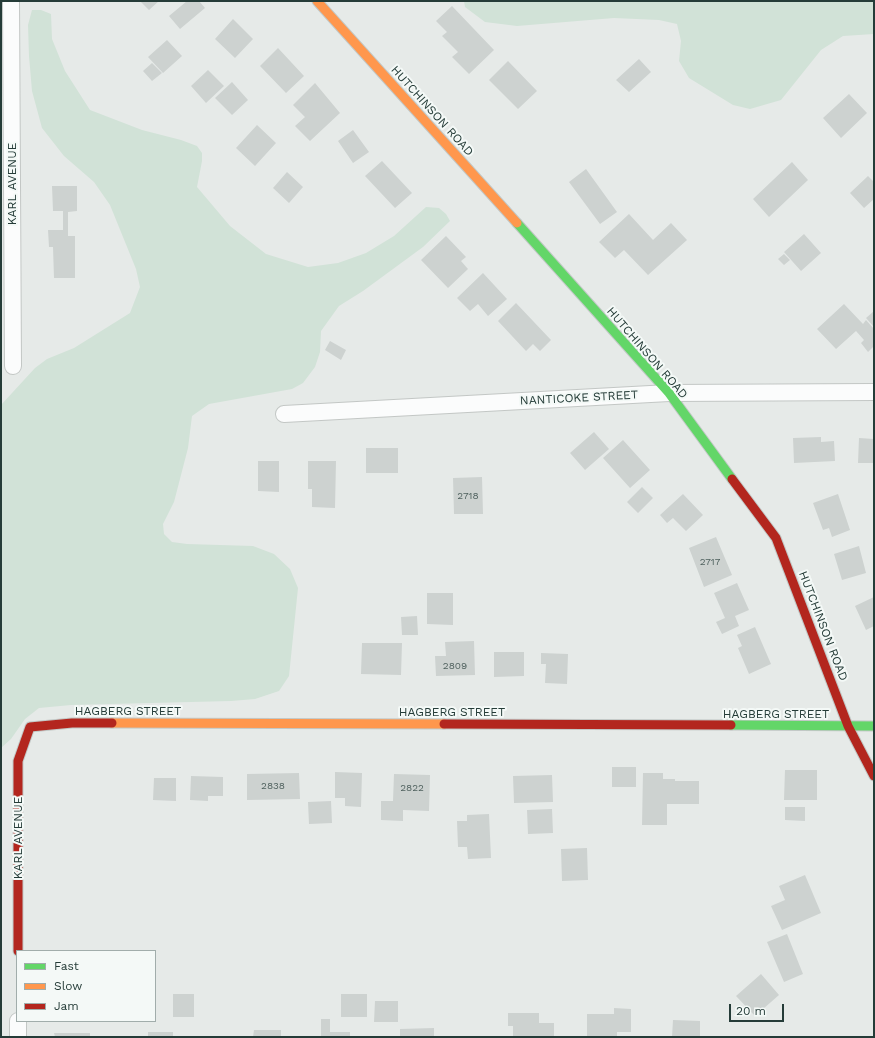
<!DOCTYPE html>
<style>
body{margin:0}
#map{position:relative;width:875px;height:1038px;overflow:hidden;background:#e6eae8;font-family:"Work Sans",sans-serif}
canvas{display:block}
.frame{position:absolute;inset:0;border:2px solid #253c38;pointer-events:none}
.legend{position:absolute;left:16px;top:950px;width:140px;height:72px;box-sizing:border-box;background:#f4f9f7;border:1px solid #a1adab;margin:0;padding:5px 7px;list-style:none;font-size:12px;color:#253c38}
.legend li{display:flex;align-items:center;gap:8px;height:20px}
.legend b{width:20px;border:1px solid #a1adab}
.scale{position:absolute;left:729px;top:1004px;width:55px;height:18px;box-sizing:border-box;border:2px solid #253c38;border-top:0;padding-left:5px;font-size:12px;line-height:14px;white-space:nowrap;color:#253c38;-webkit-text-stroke:3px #f4f9f7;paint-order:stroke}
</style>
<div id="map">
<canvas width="875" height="1038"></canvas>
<div class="frame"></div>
<ul class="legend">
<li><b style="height:5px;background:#63d668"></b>Fast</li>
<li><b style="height:5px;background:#ff974d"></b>Slow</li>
<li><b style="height:5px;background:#b3261e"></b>Jam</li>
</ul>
<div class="scale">20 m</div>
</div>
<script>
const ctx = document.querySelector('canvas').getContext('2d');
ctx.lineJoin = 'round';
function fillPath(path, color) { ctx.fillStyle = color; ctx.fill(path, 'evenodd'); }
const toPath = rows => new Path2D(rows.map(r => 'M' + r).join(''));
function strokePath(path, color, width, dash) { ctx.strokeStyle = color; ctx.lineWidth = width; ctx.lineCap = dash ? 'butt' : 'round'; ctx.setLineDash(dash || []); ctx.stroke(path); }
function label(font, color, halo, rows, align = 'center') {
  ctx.font = font + ' "Work Sans",sans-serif'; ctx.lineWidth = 4; ctx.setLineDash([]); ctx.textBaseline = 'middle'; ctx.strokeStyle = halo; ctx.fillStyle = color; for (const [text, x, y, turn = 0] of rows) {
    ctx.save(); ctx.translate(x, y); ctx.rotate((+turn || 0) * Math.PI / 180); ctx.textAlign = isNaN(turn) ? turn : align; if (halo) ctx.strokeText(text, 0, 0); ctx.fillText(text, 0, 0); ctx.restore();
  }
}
const green = toPath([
 [464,1,874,1,874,34,843,36,821,50,781,100,750,109,733,105,689,78,679,61,681,41,677,24,659,20,614,18,517,26,485,22,465,7],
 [32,10,41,10,51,14,52,39,65,71,90,110,142,130,181,140,197,146,202,153,202,161,197,187,230,226,266,254,308,267,338,263,366,253,394,236,426,207,439,208,446,214,450,221,423,247,363,291,339,306,321,331,320,352,315,367,303,383,292,389,209,404,192,416,188,448,174,502,163,524,164,534,172,542,187,544,253,546,274,554,290,569,298,588,289,676,279,691,255,699,231,701,71,705,39,708,25,719,11,739,1,748,1,405,35,368,47,359,74,348,130,313,140,287,136,269,110,205,94,182,64,156,42,128,32,91,29,56,28,25]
]);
const building = toPath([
 [140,1,159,1,149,10],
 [187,1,199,1,205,8,180,29,169,16],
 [452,6,494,50,469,74,452,57,458,52,442,36,447,32,436,21],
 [233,19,253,39,235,58,215,39],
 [167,40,182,56,163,73,148,57],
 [278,48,304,76,286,93,260,66],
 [639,59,651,72,629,92,616,80],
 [508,61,537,91,518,109,489,80],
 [152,63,162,73,152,81,143,71],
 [208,70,224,86,206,103,191,86],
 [232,82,248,100,232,115,215,98],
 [315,83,340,113,310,141,295,126,305,117,293,105],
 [849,94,867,113,841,138,823,118],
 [257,125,276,143,255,166,236,148],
 [353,130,369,152,353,163,338,141],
 [382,161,412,193,395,208,365,176],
 [792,162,808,180,769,217,753,199],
 [586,169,617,212,600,224,569,182],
 [287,172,303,187,289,203,273,188],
 [868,176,874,182,874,199,864,208,850,193],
 [52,186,77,186,77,211,68,212,68,236,75,236,75,278,54,278,53,247,49,247,48,230,63,230,63,211,53,211],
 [629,214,653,240,671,223,687,240,648,275,624,250,615,258,599,242],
 [804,234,821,253,801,271,784,252],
 [446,236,466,257,461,261,468,269,448,288,421,260],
 [784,254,790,260,784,265,778,259],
 [483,273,507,299,488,316,478,304,470,311,457,298],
 [516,303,551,340,540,351,533,344,526,351,498,321],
 [844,304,863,324,866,320,874,329,874,346,868,352,861,343,864,340,856,331,836,349,817,329],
 [874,311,874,327,866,318],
 [330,341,346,350,341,360,325,350],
 [594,432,609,449,585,470,570,453],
 [821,437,821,442,834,441,835,461,794,463,793,438],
 [859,438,874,439,874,463,858,463],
 [623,440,650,470,630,488,603,458],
 [366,448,398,448,398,473,366,473],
 [258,461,279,461,279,492,258,491],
 [308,461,336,461,335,508,312,507,312,489,308,489],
 [482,477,483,514,454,514,453,478],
 [642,487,653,498,638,513,627,502],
 [683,494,703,515,686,531,673,518,667,523,660,515],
 [838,494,850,530,832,537,829,528,823,530,813,503],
 [716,537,732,575,704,587,689,548],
 [859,546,866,573,842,580,834,554],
 [737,583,749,610,735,616,739,626,722,634,716,622,725,618,714,593],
 [427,593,453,593,453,625,427,624],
 [874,597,874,626,866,630,855,606],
 [417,616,418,635,402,635,401,617],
 [755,627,771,664,749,674,738,648,742,646,737,635],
 [474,641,475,675,436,676,435,656,446,656,445,642],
 [362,643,402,643,401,675,361,674],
 [494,652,524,652,524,676,494,677],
 [541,653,568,654,567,684,545,683,546,664,541,664],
 [612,767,636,767,636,787,612,787],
 [785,770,817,770,817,800,784,800],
 [335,772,362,773,361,807,345,806,345,798,335,798],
 [299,773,300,799,247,800,247,774],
 [643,773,663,773,663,779,675,779,675,781,699,781,699,804,667,804,667,825,642,825],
 [394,774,430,775,429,811,403,810,403,821,381,820,381,801,393,801],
 [552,775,553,802,514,803,513,776],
 [191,776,223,777,223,796,208,796,208,801,190,800],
 [154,778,176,778,176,801,153,800],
 [331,801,332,823,309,824,308,802],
 [785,807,805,807,805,821,785,820],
 [552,809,553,833,528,834,527,810],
 [489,814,491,858,468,859,467,847,458,847,457,821,467,821,467,815],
 [587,848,588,880,562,881,561,849],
 [805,875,821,913,782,930,771,906,785,900,779,886],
 [787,934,803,974,784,982,767,942],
 [761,974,779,995,755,1016,736,996],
 [173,994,194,994,194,1017,173,1017],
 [341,994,367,994,367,1017,341,1017],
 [375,1001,398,1001,398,1022,374,1022],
 [614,1008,631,1009,631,1032,617,1032,617,1037,587,1037,587,1014,614,1014],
 [508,1013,539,1013,539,1023,554,1023,554,1037,513,1037,513,1026,508,1026],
 [321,1019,330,1019,330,1032,350,1032,350,1037,321,1037],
 [673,1020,700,1021,700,1037,672,1037],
 [434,1028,434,1037,400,1037,400,1029],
 [254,1030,281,1030,281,1037,253,1037],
 [148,1032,173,1032,173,1037,148,1037],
 [54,1033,90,1033,90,1037,55,1037]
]);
const street = toPath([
 [11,1,13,366],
 [284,414,669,393,874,392],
 [18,1021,18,1037]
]);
const fast = toPath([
 [517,223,669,393,732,479],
 [731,725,874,726]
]);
const slow = toPath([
 [317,1,517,223],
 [112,723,444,724]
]);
const jam = toPath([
 [732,479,776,538,848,726,874,776],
 [444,724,731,725],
 [18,951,18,761,30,727,72,723,112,723]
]);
const numberNames = [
 ["2718",468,496],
 ["2717",710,562],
 ["2809",455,666],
 ["2838",273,786],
 ["2822",412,788]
];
const streetNames = [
 ["HUTCHINSON ROAD",432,111,48],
 ["KARL AVENUE",12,184,-90],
 ["HUTCHINSON ROAD",647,353,49],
 ["NANTICOKE STREET",579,398,-3],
 ["HUTCHINSON ROAD",823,626,69],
 ["HAGBERG STREET",128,711],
 ["HAGBERG STREET",452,712],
 ["HAGBERG STREET",776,714],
 ["KARL AVENUE",18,838,-90]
];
fillPath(green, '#d1e2d7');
fillPath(building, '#cdd2d0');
strokePath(street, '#c3c7c5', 18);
strokePath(fast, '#c2c8c6', 11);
strokePath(slow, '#c2c8c6', 11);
strokePath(jam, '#c2c8c6', 11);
strokePath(street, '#fbfcfc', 16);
strokePath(fast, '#63d668', 9);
strokePath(slow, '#ff974d', 9);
strokePath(jam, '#b3261e', 9);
label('10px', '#50625f', null, numberNames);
label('12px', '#253c38', '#f4f9f7', streetNames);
</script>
